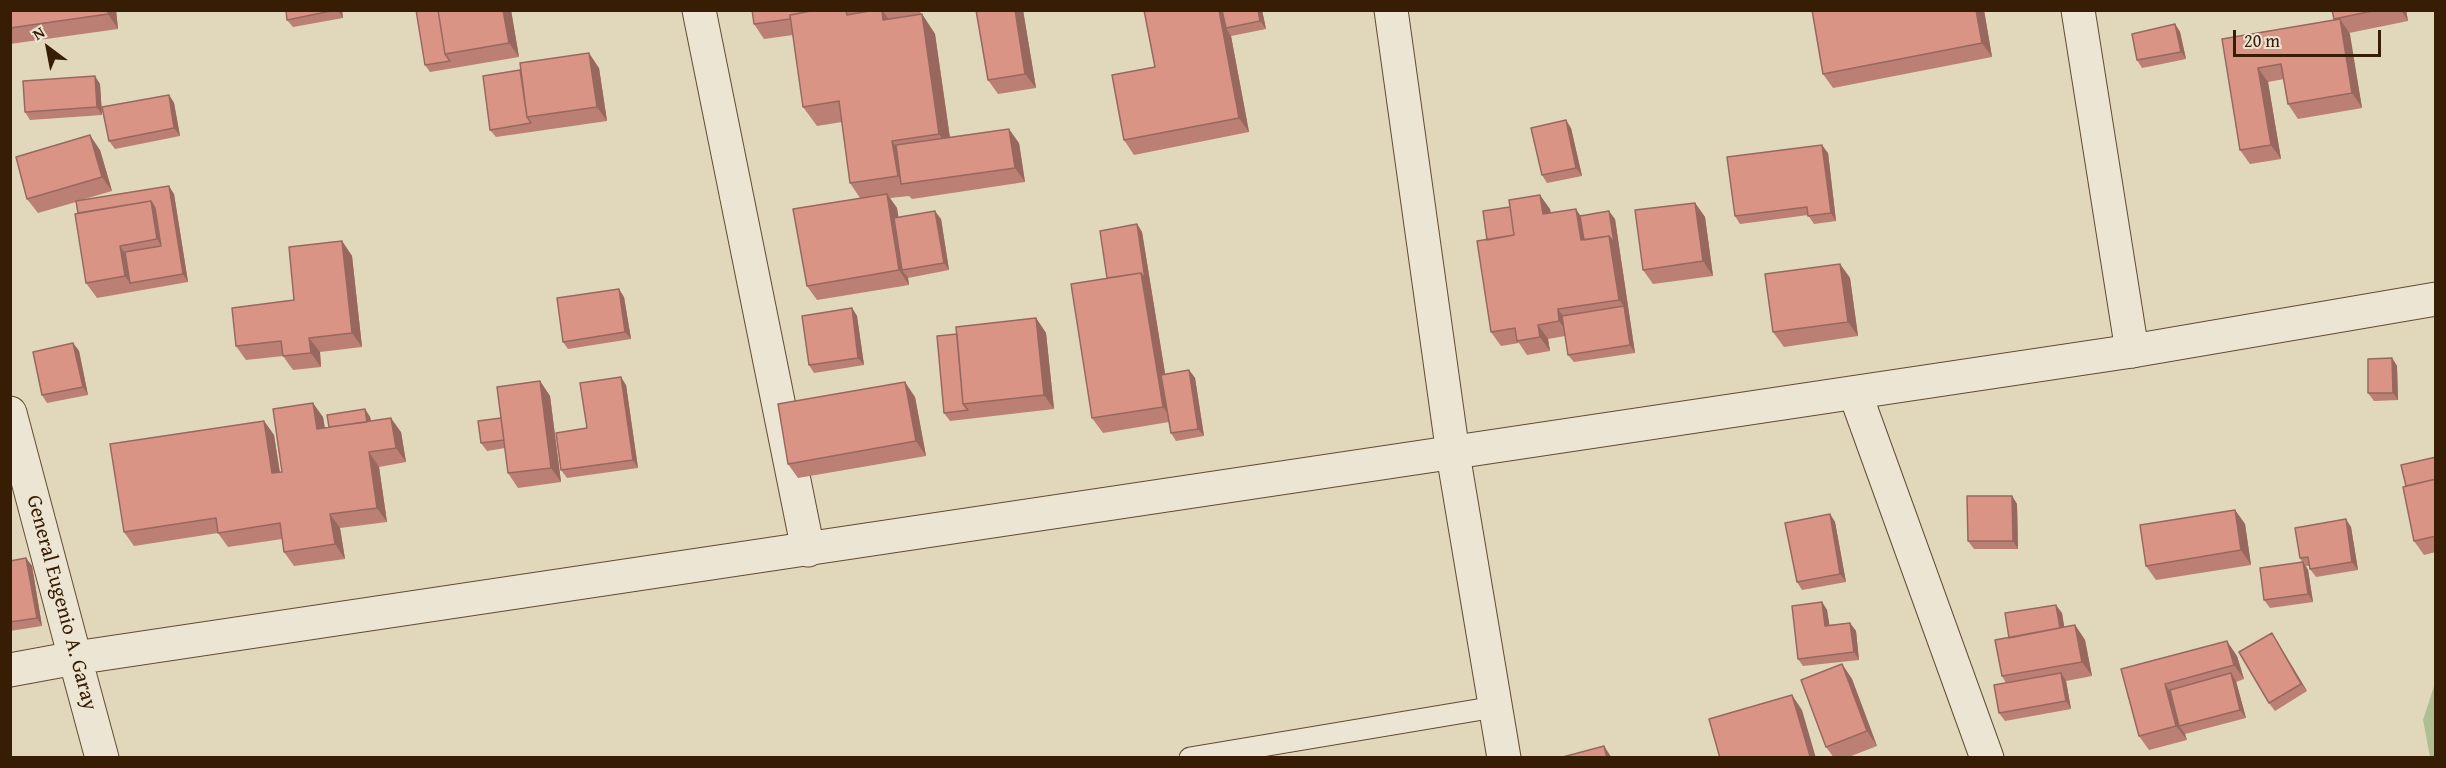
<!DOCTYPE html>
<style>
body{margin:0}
#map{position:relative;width:2446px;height:768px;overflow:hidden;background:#e1d7bb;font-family:"Gentium Book Plus",serif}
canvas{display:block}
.frame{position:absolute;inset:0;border:12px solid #371d03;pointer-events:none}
.north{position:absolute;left:18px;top:18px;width:60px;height:60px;-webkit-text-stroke:4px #ece5d3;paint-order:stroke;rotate:328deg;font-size:16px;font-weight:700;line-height:24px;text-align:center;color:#371d03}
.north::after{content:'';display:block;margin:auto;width:21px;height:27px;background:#371d03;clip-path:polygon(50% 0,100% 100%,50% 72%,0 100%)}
.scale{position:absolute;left:2233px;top:30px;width:148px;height:27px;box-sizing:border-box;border:3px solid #371d03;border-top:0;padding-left:8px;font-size:18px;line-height:21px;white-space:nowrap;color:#371d03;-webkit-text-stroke:4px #ece5d3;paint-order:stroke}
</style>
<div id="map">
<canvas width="2446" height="768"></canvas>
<div class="frame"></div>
<div class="north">N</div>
<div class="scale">20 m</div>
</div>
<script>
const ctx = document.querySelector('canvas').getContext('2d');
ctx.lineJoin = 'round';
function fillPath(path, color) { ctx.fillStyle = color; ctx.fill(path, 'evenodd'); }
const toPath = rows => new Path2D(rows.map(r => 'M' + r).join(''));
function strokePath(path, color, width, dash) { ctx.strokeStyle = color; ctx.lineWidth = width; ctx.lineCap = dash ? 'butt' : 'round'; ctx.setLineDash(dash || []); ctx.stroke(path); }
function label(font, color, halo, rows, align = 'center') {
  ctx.font = font + ' "Gentium Book Plus",serif'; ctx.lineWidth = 4.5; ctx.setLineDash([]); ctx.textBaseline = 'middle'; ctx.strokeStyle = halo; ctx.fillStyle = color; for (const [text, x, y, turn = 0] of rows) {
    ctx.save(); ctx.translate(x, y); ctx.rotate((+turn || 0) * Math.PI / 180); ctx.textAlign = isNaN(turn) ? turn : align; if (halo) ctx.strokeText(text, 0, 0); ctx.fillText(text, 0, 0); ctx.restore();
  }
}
const green = toPath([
 [2435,683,2435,757,2430,757,2423,720]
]);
const service = toPath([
 [1190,758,1495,707]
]);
const minor = toPath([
 [699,10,808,550],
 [1391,10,1453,454,1504,758],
 [2078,10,2132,351],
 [1855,393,1987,758],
 [10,413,75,658]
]);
const tertiary = toPath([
 [75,658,102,758],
 [10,670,75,658,2132,351,2436,299]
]);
const wall = toPath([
 [10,10,116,10,118,29,10,44],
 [286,10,342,10,343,18,293,27,287,20],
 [416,10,511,10,519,57,430,72,425,65],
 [752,10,920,10,921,15,922,14,935,34,950,137,1019,143,1025,182,912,199,909,196,890,198,897,208,898,217,941,219,949,270,908,278,909,285,817,300,807,286,860,198,850,183,842,122,817,126,803,107,793,35,764,39,754,24],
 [976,10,1023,10,1036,88,998,94,988,80],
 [1144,10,1262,10,1266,29,1231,36,1249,132,1134,155,1124,140,1155,67],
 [1984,10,1992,57,1833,88,1823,74],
 [2332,10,2406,10,2408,21,2349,33,2362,108,2298,119,2288,104,2284,79,2268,82,2281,159,2250,164,2240,150,2222,39,2334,20],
 [2175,24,2180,32,2186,59,2142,68,2137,60],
 [599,68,607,121,496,137,490,130],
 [100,84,102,115,30,120,25,112],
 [169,95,174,103,180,136,115,149,109,141],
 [1571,128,1582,176,1547,183,1542,175],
 [100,150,112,191,81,200,174,194,188,282,97,298,86,283,76,202,38,213,27,199],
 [1828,153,1836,221,1814,224,1808,215,1740,224,1735,216],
 [1695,203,1705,217,1713,276,1653,284,1643,270],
 [1550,209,1551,213,1615,219,1635,353,1574,362,1568,355,1565,336,1548,339,1550,351,1527,355,1519,343,1501,346,1491,332],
 [1137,224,1142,232,1165,374,1189,370,1195,378,1204,436,1176,441,1171,433,1169,422,1103,433,1092,418,1107,278],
 [342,241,352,256,362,347,320,352,321,367,293,370,283,356,246,360,236,346,294,300],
 [1840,264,1850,278,1858,336,1784,347,1773,332],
 [624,297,631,339,568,349,563,342],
 [852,308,857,316,864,365,814,373,809,365],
 [1036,318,1046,333,1054,409,950,421,944,413,957,334],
 [73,343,79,351,88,395,47,403,42,395],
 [2392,358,2397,366,2398,400,2374,401,2368,393],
 [540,381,550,396,561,482,518,488,508,473,505,448,487,451,481,443],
 [626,385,638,468,567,478,561,470,587,428],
 [915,397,926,456,798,478,788,464],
 [365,409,370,417,371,421,401,432,406,462,379,467,387,522,340,528,345,559,294,566,284,552,282,539,228,547,218,533,134,546,124,532,264,421,274,435,280,472,282,472,323,417,325,428,329,427],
 [2436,457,2436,552,2424,555,2414,541,2406,486],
 [2012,496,2017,504,2018,549,1974,549,1968,541],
 [2235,510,2245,524,2251,565,2156,580,2146,566],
 [1830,514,1835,522,1846,582,1802,590,1797,582],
 [2351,527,2358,570,2316,577,2310,569,2309,566,2306,566,2308,570,2313,602,2270,608,2264,600,2302,562,2300,558],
 [26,558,32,566,42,626,10,631,10,561],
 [1822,602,1827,610,1829,625,1850,623,1856,631,1859,660,1803,666,1798,659],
 [2062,613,2064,627,2075,625,2085,640,2092,676,2066,681,2071,709,2005,721,1999,713,2006,683,2002,676,2009,638],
 [2277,641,2307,691,2275,711,2269,703],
 [2237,656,2244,679,2236,682,2246,718,2185,734,2187,740,2149,750,2139,736,2121,669],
 [1842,664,1852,679,1877,746,1846,758,1834,758,1826,747]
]);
const shadedWall = toPath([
 [108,10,116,10,118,29,108,14],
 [338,10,342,10,343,18],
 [503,10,511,10,519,57,509,43],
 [882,10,895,29,883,20],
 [1015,10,1023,10,1036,88,1025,74],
 [1219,10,1227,10,1226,28,1231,36,1249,132,1239,118],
 [1258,10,1262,10,1266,29,1260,21],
 [1976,10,1984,10,1992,57,1982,43],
 [2401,10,2406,10,2408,21],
 [922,14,935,34,952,153,939,134],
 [2340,19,2350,34,2362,108,2352,93],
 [2175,24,2180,32,2186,59,2181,52],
 [589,53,599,68,607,121,597,107],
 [2258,68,2268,82,2281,159,2271,145],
 [95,76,100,84,102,115,97,107],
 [169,95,174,103,180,136,174,128],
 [1566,120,1571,128,1582,176,1576,168],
 [1009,129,1019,143,1025,182,1015,168],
 [90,135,100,150,112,191,102,177],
 [892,141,906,160,903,184,898,176],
 [1822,145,1828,153,1836,221,1831,213],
 [169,186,174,194,188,282,183,274],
 [887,194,897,208,907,269,902,270,908,278,909,285,899,270],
 [1540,195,1550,209,1553,229,1543,214],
 [151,201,161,216,167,254,157,239],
 [1695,203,1705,217,1713,276,1703,261],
 [1576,209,1586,224,1590,246,1581,240],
 [935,211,941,219,949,270,944,263],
 [1609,211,1615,219,1635,353,1630,345,1624,306,1619,300,1609,236],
 [1137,224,1142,232,1173,422,1163,407,1141,273],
 [342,241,352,256,362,347,352,333],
 [120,246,130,260,130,283,125,276],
 [1840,264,1850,278,1858,336,1848,322],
 [619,289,624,297,631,339,625,332],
 [852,308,857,316,864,365,858,358],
 [1558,309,1568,323,1569,335,1559,321],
 [1036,318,1046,333,1054,409,1044,395],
 [1538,325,1548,339,1550,351,1540,337],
 [309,338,320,352,321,367,311,353],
 [73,343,79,351,88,395,83,387],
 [2392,358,2397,366,2398,400,2393,393],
 [1189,370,1195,378,1204,436,1198,429],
 [621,377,626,385,638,468,633,460],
 [540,381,550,396,561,482,551,468],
 [905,382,915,397,926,456,916,441],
 [313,403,323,417,327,444,317,429],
 [365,409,370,417,374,436,368,428],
 [391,418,401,432,406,462,396,448],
 [264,421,274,435,282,487,272,473],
 [369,452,379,467,387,522,377,508],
 [2012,496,2017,504,2018,549,2013,541],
 [2235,510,2245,524,2251,565,2241,550],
 [330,514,340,528,345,559,335,544],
 [1830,514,1835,522,1846,582,1840,574],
 [2346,519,2351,527,2358,570,2352,562],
 [26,558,32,566,42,626,37,618],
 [2303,562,2308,570,2313,602,2308,594],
 [1822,602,1827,610,1831,634,1825,626],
 [2056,605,2062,613,2066,637,2060,629],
 [1850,623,1856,631,1859,660,1854,652],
 [2075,625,2085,640,2092,676,2082,662],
 [2272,633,2277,641,2307,691,2301,684],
 [2227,641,2237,656,2244,679,2234,665],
 [1842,664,1852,679,1877,746,1867,731],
 [2061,673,2066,681,2071,709,2066,701],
 [2231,673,2236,681,2246,718,2240,710],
 [2165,684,2175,698,2179,726,2185,734,2187,740,2176,726],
 [1792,695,1802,710,1816,758,1811,758,1810,756],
 [1604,746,1612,758,1607,758]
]);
const building = toPath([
 [10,10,108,10,108,14,10,28,10,10],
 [286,10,336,10,287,20,286,10],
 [416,10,438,10,445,54,450,61,425,65,416,10],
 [438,10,503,10,509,43,445,54,438,10],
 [752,10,816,10,790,15,790,19,754,24,752,10],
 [816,10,846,10,847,15,875,10,882,10,883,20,922,14,939,134,892,141,898,176,850,183,839,101,803,107,790,15,816,10],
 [976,10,1015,10,1025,74,988,80,976,10],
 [1144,10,1219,10,1239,118,1124,140,1112,75,1155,67,1144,10],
 [1222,10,1258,10,1260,21,1226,28,1222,10],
 [1812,10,1976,10,1982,43,1823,74,1812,10],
 [2332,10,2377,10,2334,19,2332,10],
 [2340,19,2352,93,2288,104,2281,64,2258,68,2271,145,2240,150,2222,39,2340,19],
 [2175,24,2181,52,2137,60,2132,34,2175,24],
 [589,53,597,107,527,117,520,63,589,53],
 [520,70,527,117,531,123,490,130,483,76,520,70],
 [95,76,97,107,25,112,23,81,95,76],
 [169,95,174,128,109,141,102,107,169,95],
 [1566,120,1576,168,1542,175,1531,128,1566,120],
 [1009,129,1015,168,901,184,896,145,1009,129],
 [90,135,102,177,27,199,16,157,90,135],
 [1822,145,1831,213,1808,216,1807,207,1735,216,1727,157,1822,145],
 [169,186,183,274,130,283,125,252,161,246,155,208,151,201,78,213,76,201,169,186],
 [887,194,899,270,807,286,793,209,887,194],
 [1540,195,1543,214,1576,209,1581,240,1609,236,1619,300,1558,309,1559,321,1538,325,1540,337,1517,341,1515,328,1491,332,1477,241,1514,235,1509,200,1540,195],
 [151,201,157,239,120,246,125,276,86,283,75,214,151,201],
 [1695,203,1703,261,1643,270,1635,210,1695,203],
 [1510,207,1514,235,1487,240,1483,211,1510,207],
 [935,211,944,263,902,270,894,218,935,211],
 [1609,211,1614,243,1609,236,1584,240,1580,216,1609,211],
 [1137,224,1145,279,1141,273,1107,278,1100,231,1137,224],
 [342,241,352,333,309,338,311,353,283,356,281,341,236,346,232,308,294,300,289,247,342,241],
 [1840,264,1848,322,1773,332,1765,274,1840,264],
 [1141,273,1163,407,1092,418,1071,284,1141,273],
 [619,289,625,332,563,342,557,298,619,289],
 [1624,306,1630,345,1568,355,1562,316,1624,306],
 [852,308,858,358,809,365,802,316,852,308],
 [1036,318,1044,395,963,404,956,327,1036,318],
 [957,334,963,404,968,410,944,413,937,336,957,334],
 [73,343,83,387,42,395,33,352,73,343],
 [2392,358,2393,393,2368,393,2368,359,2392,358],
 [1189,370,1198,429,1171,433,1161,375,1189,370],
 [621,377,633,460,561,470,556,433,587,428,580,383,621,377],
 [540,381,551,468,508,473,497,387,540,381],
 [905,382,916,441,788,464,778,404,905,382],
 [313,403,317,429,391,418,396,448,369,452,377,508,330,514,335,544,284,552,280,523,218,533,216,518,124,532,110,444,264,421,272,473,282,472,273,409,313,403],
 [365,409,367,422,329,427,327,415,365,409],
 [501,418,504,440,481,443,478,421,501,418],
 [2436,457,2436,479,2406,486,2401,465,2436,457],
 [2436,479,2436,536,2414,541,2403,487,2436,479],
 [1967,496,2012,496,2013,541,1968,541,1967,496],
 [2235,510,2241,550,2146,566,2140,525,2235,510],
 [1830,514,1840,574,1797,582,1785,523,1830,514],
 [2346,519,2352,562,2310,569,2308,557,2300,558,2295,528,2346,519],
 [26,558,37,618,10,622,10,561,26,558],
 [2303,562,2308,594,2264,600,2260,568,2303,562],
 [1822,602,1825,626,1850,623,1854,652,1798,659,1792,606,1822,602],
 [2056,605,2060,628,2009,638,2005,613,2056,605],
 [2075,625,2082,662,2002,676,1995,640,2075,625],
 [2272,633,2301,684,2269,703,2239,652,2272,633],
 [2227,641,2234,665,2165,684,2176,726,2139,736,2121,669,2227,641],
 [1842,664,1867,731,1826,747,1801,680,1842,664],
 [2061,673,2066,701,1999,713,1994,685,2061,673],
 [2231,673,2240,710,2179,726,2170,690,2231,673],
 [1792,695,1810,756,1805,758,1720,758,1709,719,1792,695],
 [1604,746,1607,758,1559,758,1604,746]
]);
const streetNames = [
 ["General Eugenio A. Garay",61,603,75]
];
fillPath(green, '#b0bf92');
strokePath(service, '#624c31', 23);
strokePath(minor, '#624c31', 35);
strokePath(tertiary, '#624c31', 35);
strokePath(service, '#ece5d3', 21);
strokePath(minor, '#ece5d3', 33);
strokePath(tertiary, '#ece5d3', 33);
fillPath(wall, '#bb7f73');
fillPath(shadedWall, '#98685e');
fillPath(building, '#d99486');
strokePath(building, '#98685e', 1.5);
label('21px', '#371d03', '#ece5d3', streetNames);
</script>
